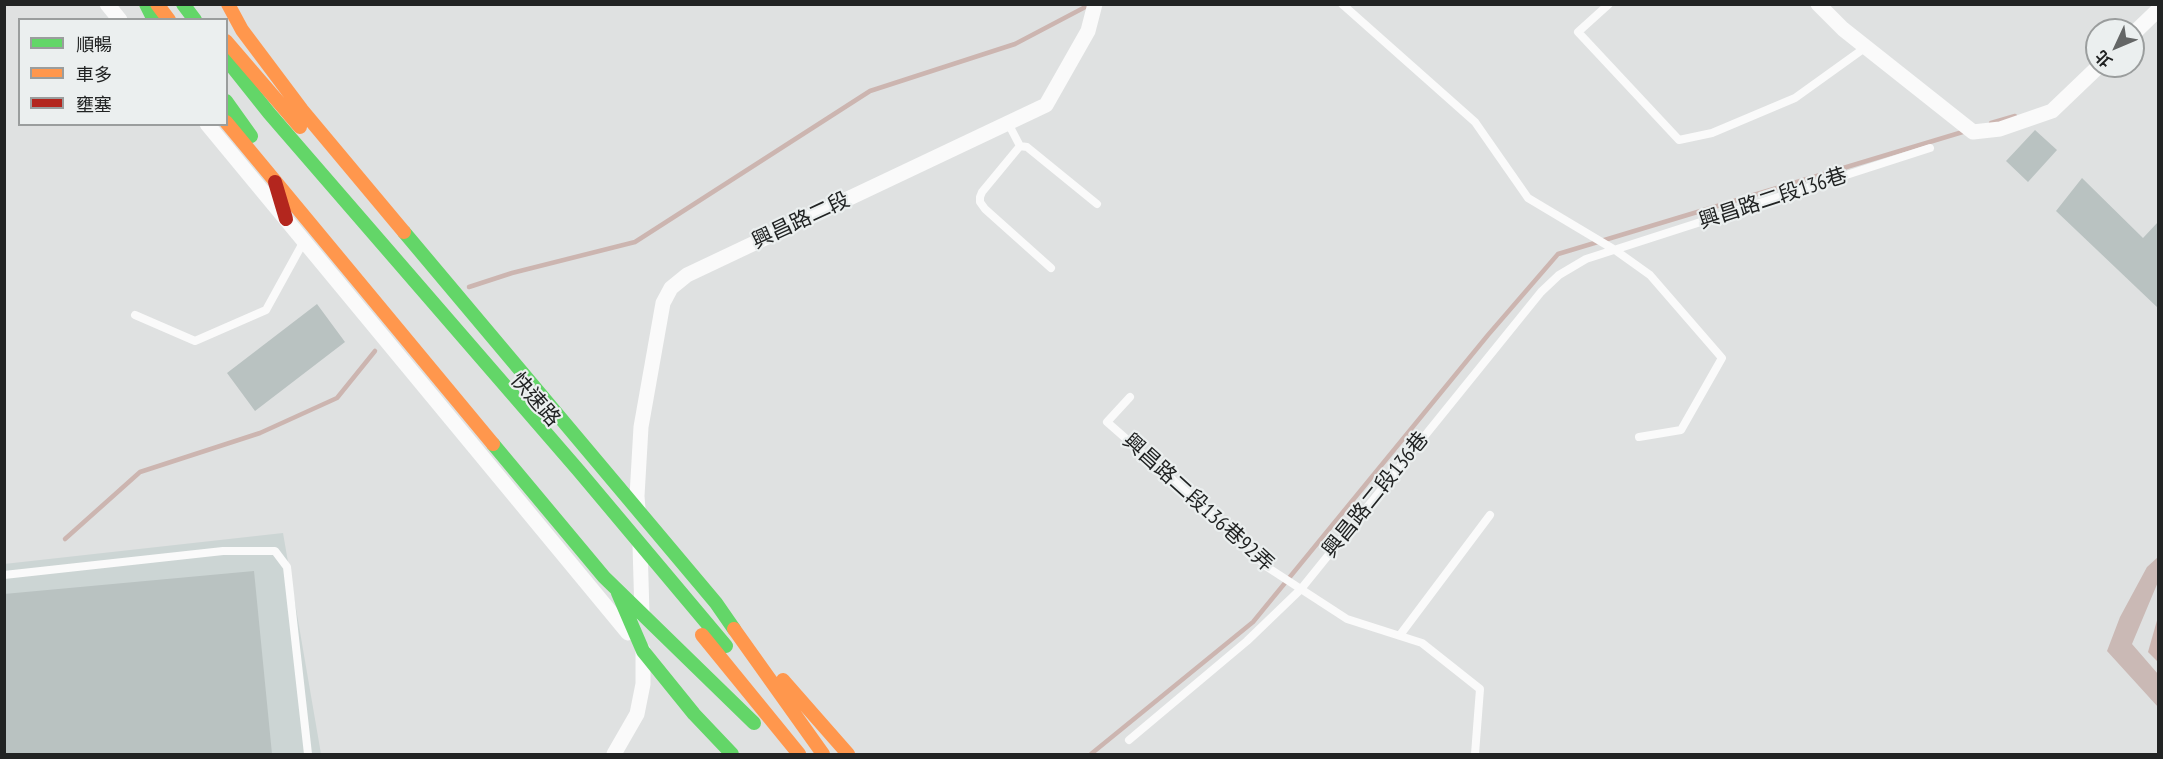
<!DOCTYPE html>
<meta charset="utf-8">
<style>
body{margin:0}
#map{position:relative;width:2163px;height:759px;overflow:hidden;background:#dfe1e1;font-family:"PT Sans Narrow","Noto Sans TC",sans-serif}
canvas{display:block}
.frame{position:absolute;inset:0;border:6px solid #212323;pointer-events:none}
.legend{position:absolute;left:18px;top:18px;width:210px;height:108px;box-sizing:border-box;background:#ebefef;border:2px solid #9a9d9d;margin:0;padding:8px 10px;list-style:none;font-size:18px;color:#212323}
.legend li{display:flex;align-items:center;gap:12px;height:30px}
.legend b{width:30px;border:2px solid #9a9d9d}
.north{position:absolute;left:2085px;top:18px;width:60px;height:60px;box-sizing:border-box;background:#ebefef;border:2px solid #9a9d9d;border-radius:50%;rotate:226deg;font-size:16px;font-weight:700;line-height:24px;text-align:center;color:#212323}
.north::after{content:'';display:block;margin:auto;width:21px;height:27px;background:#646666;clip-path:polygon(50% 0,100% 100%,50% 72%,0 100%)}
</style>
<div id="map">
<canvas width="2163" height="759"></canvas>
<div class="frame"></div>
<ul class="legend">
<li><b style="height:8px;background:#63d668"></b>順暢</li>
<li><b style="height:8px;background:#ff974d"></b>車多</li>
<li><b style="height:8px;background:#b3261e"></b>壅塞</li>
</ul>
<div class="north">北</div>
</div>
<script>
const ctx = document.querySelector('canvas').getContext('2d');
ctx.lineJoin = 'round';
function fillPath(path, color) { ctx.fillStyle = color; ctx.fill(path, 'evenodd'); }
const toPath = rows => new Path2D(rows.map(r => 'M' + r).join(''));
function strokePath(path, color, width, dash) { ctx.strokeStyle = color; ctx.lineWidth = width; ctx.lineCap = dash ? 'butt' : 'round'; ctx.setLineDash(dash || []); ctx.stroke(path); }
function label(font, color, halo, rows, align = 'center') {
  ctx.font = font + ' "PT Sans Narrow","Noto Sans TC",sans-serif'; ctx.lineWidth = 4.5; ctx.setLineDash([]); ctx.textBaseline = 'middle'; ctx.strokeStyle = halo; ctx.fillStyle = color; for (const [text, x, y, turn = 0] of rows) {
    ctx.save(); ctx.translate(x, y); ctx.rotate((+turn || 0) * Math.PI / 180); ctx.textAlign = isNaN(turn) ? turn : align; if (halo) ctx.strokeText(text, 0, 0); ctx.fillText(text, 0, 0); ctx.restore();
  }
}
const built = toPath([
 [283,533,321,754,5,754,4,564]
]);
const forest = toPath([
 [2158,557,2158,582,2132,644,2158,674,2158,707,2107,651,2120,617,2147,567]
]);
const water = toPath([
 [2158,617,2158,662,2148,652]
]);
const stream = toPath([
 [1991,123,2015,116],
 [469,287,512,273,635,242,870,91,1015,44,1091,4],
 [65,539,140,472,260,433,337,398,375,351],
 [1091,754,1253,622,1488,335,1558,254,1966,131]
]);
const building = toPath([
 [2035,130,2057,150,2028,182,2006,161],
 [2082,178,2143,238,2158,222,2158,308,2056,211],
 [317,304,345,342,255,411,227,373],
 [254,571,272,754,4,754,4,594]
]);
const lane = toPath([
 [1342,4,1475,122,1528,198,1615,250,1650,275,1722,358,1681,430,1639,437],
 [1609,4,1578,32,1679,140,1712,133,1795,98,1866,47],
 [1008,123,1020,146,982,192,980,197,980,202,985,209,1051,268],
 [1020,146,1027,147,1097,204],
 [135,315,195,341,266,310,304,241],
 [1130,397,1107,422,1204,507,1267,567,1347,619,1422,643,1480,689,1475,754],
 [4,575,223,551,275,551,287,567,308,754],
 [1400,635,1490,515],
 [1129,740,1247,641,1301,589,1541,292,1559,275,1586,259,1930,148]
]);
const street = toPath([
 [107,4,120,20],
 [1818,4,1843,29,1973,132,2000,129,2052,111,2099,66],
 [2133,34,2158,10],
 [207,124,628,633],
 [638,509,637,496,641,427,663,303,671,288,687,275,1046,105,1088,31,1095,4],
 [640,545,642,614],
 [614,754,637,714,643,684,643,650]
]);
const fast = toPath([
 [146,4,154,20],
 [183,4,195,20],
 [226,59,269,113,579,471,726,646],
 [226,101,251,136],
 [404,232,716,603,734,629],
 [493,444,604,577,754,723],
 [618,593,643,651,694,714,732,754]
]);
const slow = toPath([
 [157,4,169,20],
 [228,4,242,30,302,110,404,232],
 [226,41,300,127],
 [226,122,493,444],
 [734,629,823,754],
 [702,635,799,754],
 [783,680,848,754]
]);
const jam = toPath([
 [275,182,286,219]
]);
const streetNames = [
 ["興昌路二段136巷",1773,199,-18],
 ["興昌路二段",801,221,-25],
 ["快速路",535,400,49],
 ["興昌路二段136巷",1376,495,-51],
 ["興昌路二段136巷92弄",1198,503,42]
];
fillPath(built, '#ccd5d4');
fillPath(forest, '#cab9b5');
fillPath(water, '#ccb5b0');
strokePath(stream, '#ccb5b0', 4.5);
fillPath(building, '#b9c2c1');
strokePath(lane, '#fafafa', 8);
strokePath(street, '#fafafa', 15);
strokePath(fast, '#63d668', 14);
strokePath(slow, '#ff974d', 14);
strokePath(jam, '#b3261e', 14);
label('21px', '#212323', '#ebefef', streetNames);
</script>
